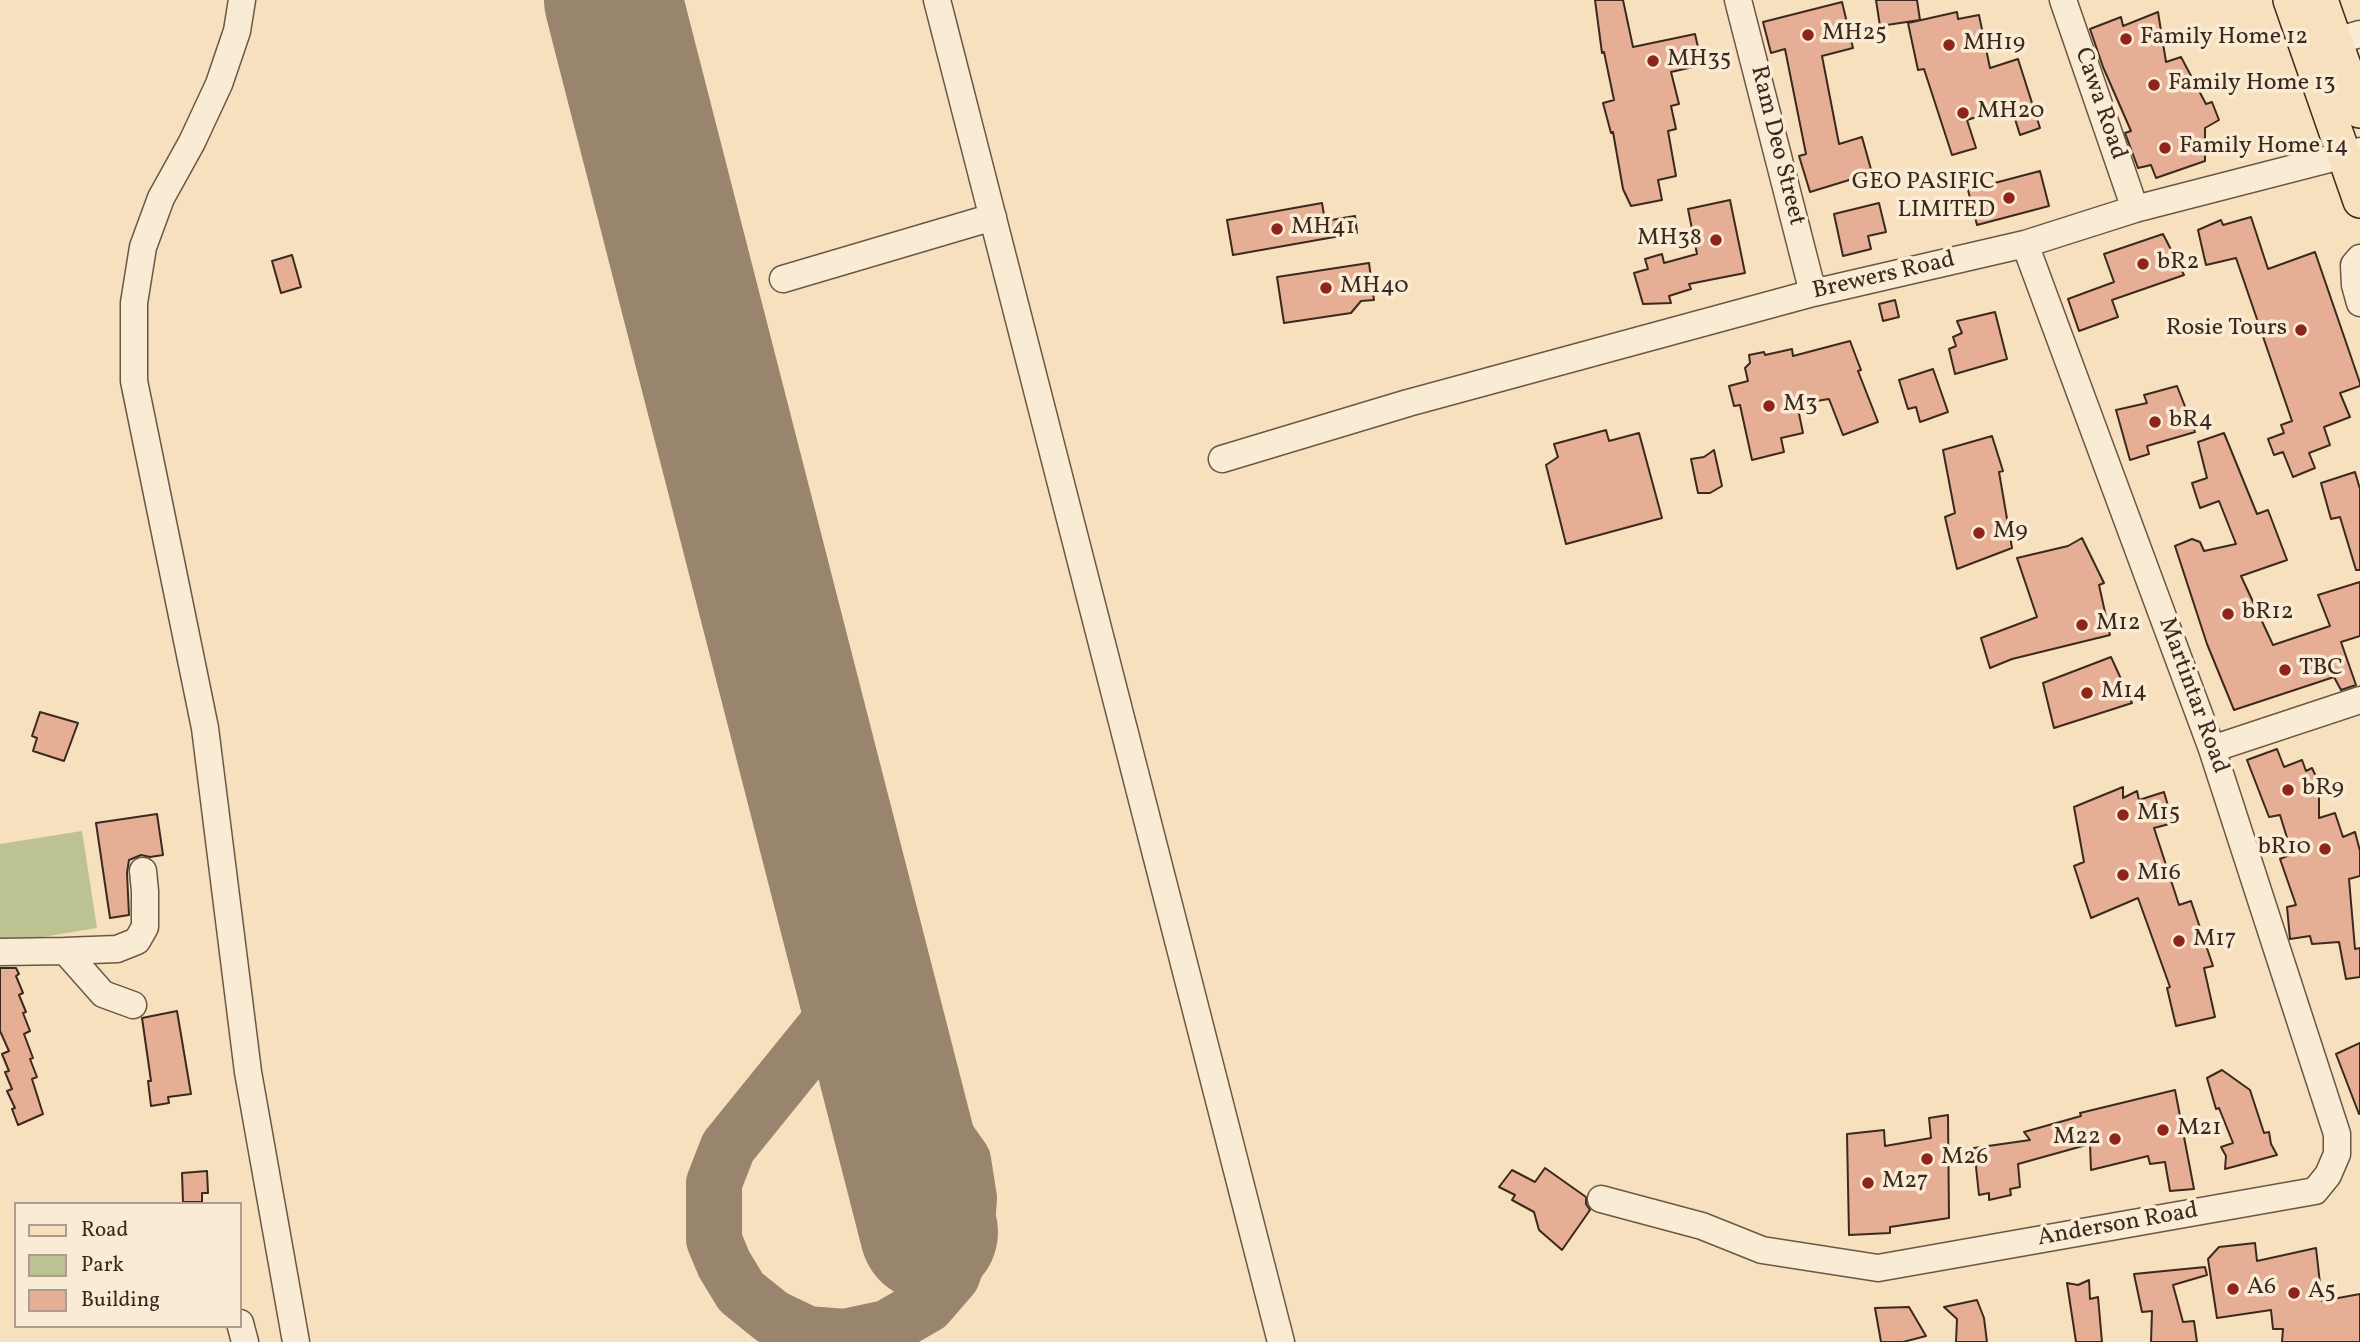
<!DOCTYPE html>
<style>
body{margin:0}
#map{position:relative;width:2360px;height:1342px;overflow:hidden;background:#f7e0bd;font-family:Vollkorn,serif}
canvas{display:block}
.legend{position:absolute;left:14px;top:1202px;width:228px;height:126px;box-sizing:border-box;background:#faebd4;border:2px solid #ae9d8c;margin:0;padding:9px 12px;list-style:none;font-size:21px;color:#3b291f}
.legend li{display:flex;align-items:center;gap:14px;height:35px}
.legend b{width:35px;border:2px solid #ae9d8c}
</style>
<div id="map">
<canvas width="2360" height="1342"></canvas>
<ul class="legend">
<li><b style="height:9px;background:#f7e0bd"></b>Road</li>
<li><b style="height:19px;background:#bcc292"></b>Park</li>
<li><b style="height:19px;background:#e6ae95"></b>Building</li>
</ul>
</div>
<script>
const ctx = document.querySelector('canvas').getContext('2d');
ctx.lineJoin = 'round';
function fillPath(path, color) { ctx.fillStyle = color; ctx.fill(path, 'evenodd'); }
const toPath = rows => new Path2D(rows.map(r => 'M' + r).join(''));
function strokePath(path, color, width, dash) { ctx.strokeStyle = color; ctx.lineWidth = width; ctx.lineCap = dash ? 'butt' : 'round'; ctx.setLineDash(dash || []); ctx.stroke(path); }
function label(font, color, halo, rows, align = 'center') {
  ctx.font = font + ' Vollkorn,serif'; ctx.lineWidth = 7; ctx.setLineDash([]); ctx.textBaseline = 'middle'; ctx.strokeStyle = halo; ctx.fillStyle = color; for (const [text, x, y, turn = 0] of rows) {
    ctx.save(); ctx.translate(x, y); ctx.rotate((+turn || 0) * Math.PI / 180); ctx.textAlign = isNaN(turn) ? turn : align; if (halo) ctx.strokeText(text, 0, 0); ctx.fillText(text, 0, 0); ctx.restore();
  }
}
const green = toPath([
 [82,831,97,928,0,944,0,844]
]);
const taxiway = toPath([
 [852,932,843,984,826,1026,728,1147,714,1183,714,1240,724,1264,741,1292,772,1317,807,1334,845,1337,887,1328,927,1305,952,1276,966,1237,969,1198,963,1160,944,1133,921,1111,894,1095]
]);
const runway = toPath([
 [613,0,929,1232]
]);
const building = toPath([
 [1595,0,1623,0,1633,47,1695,34,1702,65,1671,72,1679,104,1671,106,1676,129,1668,131,1676,176,1658,180,1662,200,1631,206,1623,189,1613,132,1611,133,1603,103,1614,100,1604,52,1602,53,1595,0],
 [1876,0,1917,0,1920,20,1880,26,1876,0],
 [1842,2,1853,48,1822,56,1839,144,1862,137,1872,173,1810,192,1799,156,1806,154,1785,49,1771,53,1763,22,1842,2],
 [1957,12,1958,19,1979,15,1990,68,2018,59,2040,128,2020,135,2011,106,1967,120,1976,148,1952,155,1924,69,1918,70,1908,23,1957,12],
 [2158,12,2166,62,2181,57,2206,104,2212,102,2219,120,2205,128,2205,161,2156,178,2151,165,2138,168,2125,133,2131,131,2103,67,2090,29,2121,17,2123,26,2158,12],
 [2040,171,2049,206,1977,225,1968,190,2040,171],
 [1730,200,1745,273,1689,284,1691,289,1669,296,1671,303,1643,304,1634,273,1648,269,1645,259,1662,254,1664,263,1697,254,1688,209,1730,200],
 [1322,203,1325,221,1355,216,1357,233,1233,255,1227,220,1322,203],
 [1879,203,1886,232,1868,236,1871,249,1843,256,1834,214,1879,203],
 [2251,217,2268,269,2315,252,2360,383,2360,386,2340,393,2350,417,2324,427,2330,445,2309,453,2315,468,2293,477,2283,452,2274,455,2268,439,2284,433,2281,425,2292,421,2236,258,2206,265,2198,230,2221,220,2223,225,2251,217],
 [2163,234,2184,275,2112,300,2118,317,2079,331,2068,299,2114,282,2104,254,2163,234],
 [292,255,301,287,281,293,272,261,292,255],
 [1369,263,1374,300,1361,301,1351,313,1284,323,1277,277,1369,263],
 [1895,300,1899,317,1883,321,1879,304,1895,300],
 [1995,312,2007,359,1955,374,1949,349,1956,346,1953,337,1962,333,1957,321,1995,312],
 [1850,341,1861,370,1858,371,1878,422,1843,435,1829,399,1797,404,1803,433,1781,438,1784,452,1752,460,1740,405,1734,406,1729,386,1748,381,1745,368,1750,363,1749,355,1764,352,1765,355,1792,349,1793,356,1850,341],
 [1933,369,1948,412,1920,422,1916,407,1908,409,1899,380,1933,369],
 [2177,386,2195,432,2147,446,2149,454,2130,460,2116,410,2147,403,2144,395,2177,386],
 [1606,430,1609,441,1639,433,1662,518,1566,544,1546,465,1558,457,1554,444,1606,430],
 [2224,433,2257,514,2268,510,2287,560,2241,576,2273,645,2330,626,2318,595,2360,582,2360,636,2341,642,2356,685,2341,690,2334,677,2234,710,2207,644,2175,546,2192,539,2200,542,2204,551,2236,544,2219,501,2200,508,2192,483,2207,478,2198,442,2224,433],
 [1992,436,2003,471,1999,472,2012,548,1957,569,1945,517,1955,513,1943,450,1992,436],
 [1714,450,1722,486,1710,493,1698,493,1691,459,1704,457,1714,450],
 [2355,472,2360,489,2360,570,2356,570,2340,517,2331,519,2321,483,2355,472],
 [2082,538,2104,583,2099,585,2110,635,2012,659,1990,668,1981,638,2037,617,2017,558,2068,546,2082,538],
 [2111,657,2132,703,2054,728,2043,683,2111,657],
 [40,712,78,723,64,761,33,751,37,738,32,736,40,712],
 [2277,749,2284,767,2302,760,2306,771,2312,768,2319,783,2319,818,2335,813,2343,837,2355,832,2360,851,2360,876,2349,879,2355,949,2360,948,2360,977,2346,979,2339,942,2312,944,2310,936,2290,939,2287,907,2296,905,2280,859,2292,854,2280,815,2269,817,2247,760,2277,749],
 [2123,787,2123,798,2137,791,2139,800,2164,792,2173,823,2154,828,2179,905,2191,901,2213,966,2204,968,2215,1017,2176,1026,2167,988,2170,987,2138,898,2091,918,2074,866,2084,862,2074,807,2123,787],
 [157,814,163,855,150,857,141,855,129,860,127,873,129,915,110,918,96,823,157,814],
 [0,968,16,968,19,974,16,976,23,993,19,995,26,1012,23,1013,30,1031,24,1034,33,1058,30,1059,37,1077,32,1079,43,1114,18,1125,12,1109,15,1108,7,1091,12,1089,5,1072,9,1071,2,1054,9,1051,0,1031,0,968],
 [177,1011,191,1094,168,1097,169,1103,151,1106,148,1081,151,1081,142,1018,177,1011],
 [2360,1043,2360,1113,2359,1114,2336,1054,2360,1043],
 [2222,1070,2250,1090,2264,1133,2269,1132,2271,1144,2277,1155,2225,1169,2226,1156,2221,1147,2233,1143,2219,1108,2216,1109,2207,1078,2222,1070],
 [2175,1090,2194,1189,2170,1191,2165,1162,2150,1164,2148,1156,2091,1170,2090,1144,2018,1164,2020,1187,2010,1189,2011,1195,1989,1200,1989,1193,1979,1195,1974,1148,2030,1140,2024,1132,2081,1116,2080,1113,2175,1090],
 [1948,1115,1949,1218,1890,1227,1890,1233,1849,1235,1847,1134,1884,1130,1885,1146,1931,1138,1929,1118,1948,1115],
 [1545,1168,1586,1197,1586,1204,1590,1210,1562,1250,1539,1230,1534,1212,1512,1200,1515,1195,1499,1187,1512,1170,1535,1182,1545,1168],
 [207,1171,208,1193,202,1193,202,1202,183,1202,182,1173,207,1171],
 [2255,1243,2257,1261,2316,1248,2322,1301,2360,1294,2360,1342,2282,1342,2283,1329,2273,1329,2271,1310,2217,1318,2208,1259,2219,1247,2255,1243],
 [2205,1267,2207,1275,2173,1285,2183,1322,2194,1321,2197,1342,2151,1342,2152,1311,2142,1312,2134,1274,2205,1267],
 [2089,1280,2090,1299,2098,1297,2102,1342,2076,1342,2067,1283,2078,1285,2089,1280],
 [1977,1300,1984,1318,1987,1342,1956,1342,1957,1319,1944,1307,1977,1300],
 [1909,1307,1926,1336,1903,1342,1881,1342,1875,1308,1909,1307]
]);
const minor = toPath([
 [242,0,237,31,219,84,192,142,161,198,143,247,134,303,134,381,205,728,248,1072,296,1342],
 [937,0,1281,1342],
 [1738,0,1813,293],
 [2063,0,2135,209],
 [2319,46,2360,34],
 [2360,258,2354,265,2355,285,2360,303],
 [783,279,993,217],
 [1222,459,1408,403,1813,293,2025,244,2135,209,2360,151],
 [2212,749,2360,700],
 [65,951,117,949,137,941,145,927,145,891,143,871],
 [0,952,65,951,103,994,133,1005],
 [1601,1199,1702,1226,1762,1250,1878,1268,2315,1191,2328,1175,2337,1154,2337,1134,2212,749,2025,244],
 [240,1323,245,1342]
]);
const major = toPath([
 [2290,0,2360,201],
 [2321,0,2360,111]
]);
const markers = [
 [1808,35,7,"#8f2418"],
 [2126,39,7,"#8f2418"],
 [1949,45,7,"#8f2418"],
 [1653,61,7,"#8f2418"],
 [2154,85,7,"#8f2418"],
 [1963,113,7,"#8f2418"],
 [2165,148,7,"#8f2418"],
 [2009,198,7,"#8f2418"],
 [1277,229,7,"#8f2418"],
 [1716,240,7,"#8f2418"],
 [2143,264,7,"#8f2418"],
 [1326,288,7,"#8f2418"],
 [2301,330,7,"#8f2418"],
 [1769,406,7,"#8f2418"],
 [2155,422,7,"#8f2418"],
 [1979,533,7,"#8f2418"],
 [2228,614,7,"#8f2418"],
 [2082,625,7,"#8f2418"],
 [2285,670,7,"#8f2418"],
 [2087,693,7,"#8f2418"],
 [2288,790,7,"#8f2418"],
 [2123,815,7,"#8f2418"],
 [2325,849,7,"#8f2418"],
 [2123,875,7,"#8f2418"],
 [2179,941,7,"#8f2418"],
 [2163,1130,7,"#8f2418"],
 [2115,1139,7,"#8f2418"],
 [1927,1159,7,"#8f2418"],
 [1868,1183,7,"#8f2418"],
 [2233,1289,7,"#8f2418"],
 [2294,1293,7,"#8f2418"]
];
const poiNames = [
 ["MH25",1822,35],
 ["Family Home 12",2140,39],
 ["MH19",1963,45],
 ["MH35",1667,61],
 ["Family Home 13",2168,85],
 ["MH20",1977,113],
 ["Family Home 14",2179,148],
 ["GEO PASIFIC",1995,184,"right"],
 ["LIMITED",1995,212,"right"],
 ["MH41",1291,229],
 ["MH38",1702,240,"right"],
 ["bR2",2157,264],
 ["MH40",1340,288],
 ["Rosie Tours",2287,330,"right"],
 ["M3",1783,406],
 ["bR4",2169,422],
 ["M9",1993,533],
 ["bR12",2242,614],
 ["M12",2096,625],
 ["TBC",2299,670],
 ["M14",2101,693],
 ["bR9",2302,790],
 ["M15",2137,815],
 ["bR10",2311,849,"right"],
 ["M16",2137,875],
 ["M17",2193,941],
 ["M21",2177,1130],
 ["M22",2101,1139,"right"],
 ["M26",1941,1159],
 ["M27",1882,1183],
 ["A6",2247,1289],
 ["A5",2308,1293]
];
const streetNames = [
 ["Cawa Road",2099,104,71],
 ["Ram Deo Street",1776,146,76],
 ["Brewers Road",1884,277,-13],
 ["Martintar Road",2192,696,70],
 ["Anderson Road",2118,1226,-10]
];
fillPath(green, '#bcc292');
strokePath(taxiway, '#99846e', 56);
strokePath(runway, '#99846e', 138);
fillPath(building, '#e6ae95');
strokePath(building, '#3b291f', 2);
strokePath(minor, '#6a5746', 29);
strokePath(major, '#3b291f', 36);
strokePath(minor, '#faebd4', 26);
strokePath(major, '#f7e0bd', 33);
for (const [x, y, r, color] of markers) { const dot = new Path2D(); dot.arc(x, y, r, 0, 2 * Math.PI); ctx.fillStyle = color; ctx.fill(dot); strokePath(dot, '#faebd4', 2.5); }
label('24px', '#3b291f', '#faebd4', poiNames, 'left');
label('24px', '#3b291f', '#faebd4', streetNames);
</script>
